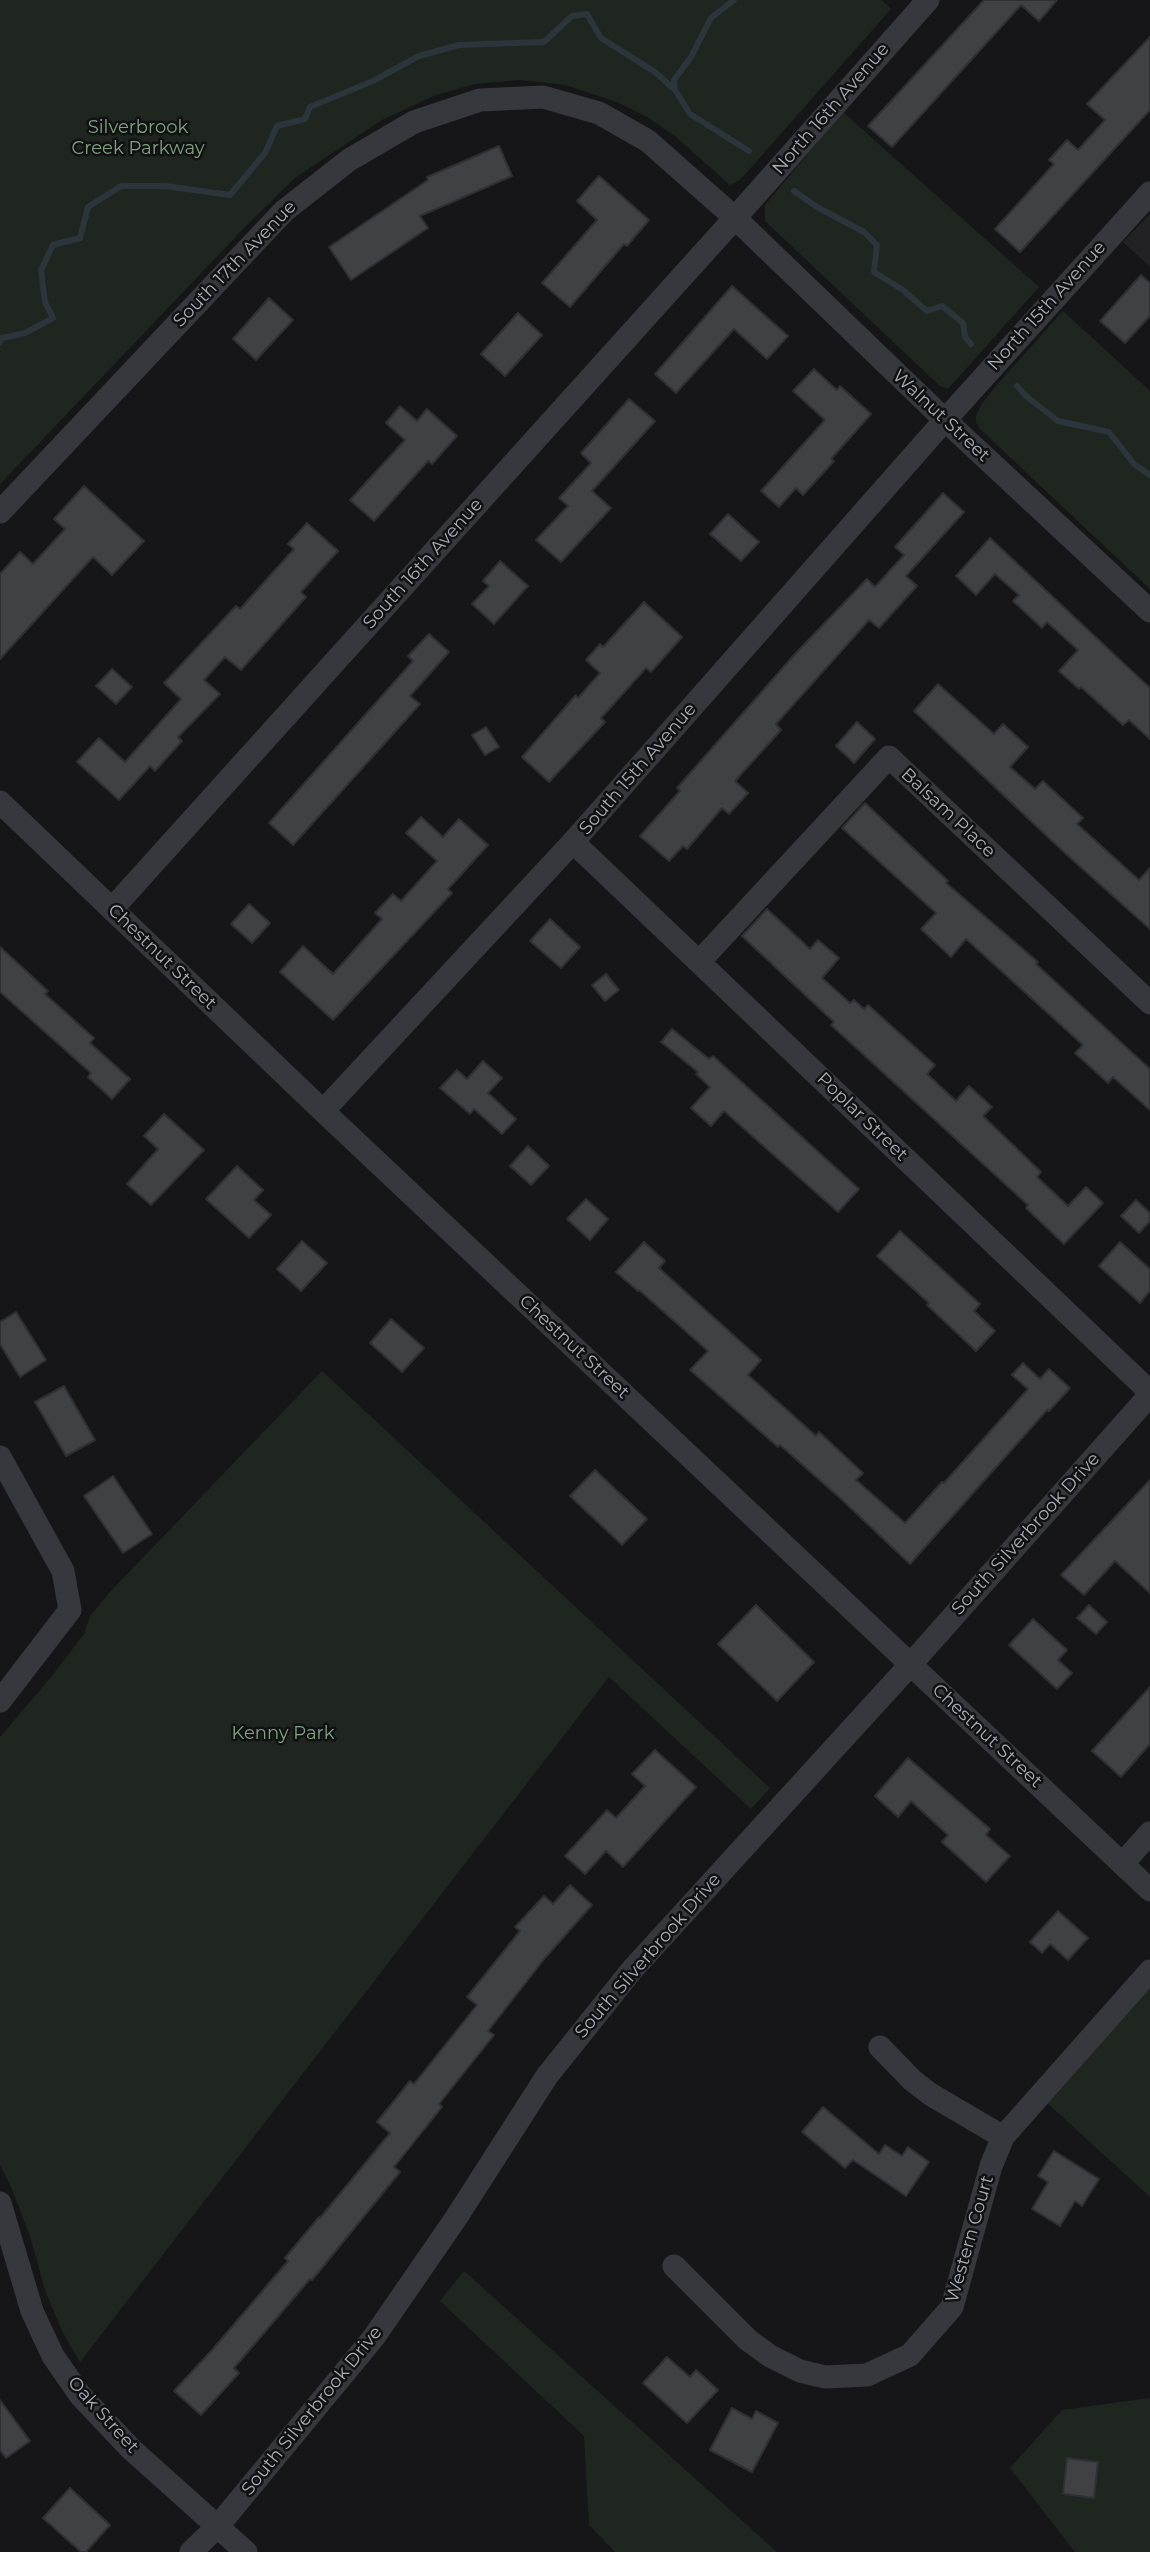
<!DOCTYPE html>
<style>
body{margin:0}
canvas{display:block;background:#161618}
</style>
<canvas width="1150" height="2552"></canvas>
<script>
const ctx = document.querySelector('canvas').getContext('2d');
ctx.lineJoin = 'round';
function fillPath(path, color) { ctx.fillStyle = color; ctx.fill(path, 'evenodd'); }
const toPath = rows => new Path2D(rows.map(r => 'M' + r).join(''));
function strokePath(path, color, width, dash) { ctx.strokeStyle = color; ctx.lineWidth = width; ctx.lineCap = dash ? 'butt' : 'round'; ctx.setLineDash(dash || []); ctx.stroke(path); }
function label(font, color, halo, rows, align = 'center') {
  ctx.font = font + ' Montserrat,sans-serif'; ctx.lineWidth = 5; ctx.setLineDash([]); ctx.textBaseline = 'middle'; ctx.strokeStyle = halo; ctx.fillStyle = color; for (const [text, x, y, turn = 0] of rows) {
    ctx.save(); ctx.translate(x, y); ctx.rotate((+turn || 0) * Math.PI / 180); ctx.textAlign = isNaN(turn) ? turn : align; if (halo) ctx.strokeText(text, 0, 0); ctx.fillText(text, 0, 0); ctx.restore();
  }
}
const built = toPath([
 [1150,214,1150,267,1123,242]
]);
const green = toPath([
 [0,0,882,0,891,9,740,180,730,185,675,136,647,117,617,102,566,85,519,80,475,84,436,95,382,120,295,178,247,225,0,484],
 [843,112,1039,287,948,389,940,386,765,221,765,205],
 [1063,311,1150,391,1150,589,980,429,976,422,976,416,981,405,996,386],
 [322,1371,770,1788,751,1809,609,1677,80,2362,62,2331,45,2290,30,2236,11,2187,0,2165,0,1737,51,1677,84,1634,90,1616,111,1591],
 [1150,1988,1150,2197,1045,2101],
 [464,2271,777,2552,615,2552,589,2525,584,2436,440,2301],
 [1150,2398,1150,2552,1075,2552,1010,2468,1062,2410]
]);
const stream = toPath([
 [675,90,674,80,691,57,711,18,734,0],
 [794,191,817,207,864,232,877,245,874,272,903,290,927,311,942,306,963,323,965,337,971,344],
 [0,342,2,338,25,333,53,318,45,302,41,270,53,245,80,238,88,207,121,186,165,186,230,195,265,153,277,126,305,119,310,107,373,81,419,56,459,45,544,42,572,16,587,14,601,38,655,72,675,90,690,114,749,151],
 [1017,386,1026,396,1058,421,1109,432,1134,464,1150,475]
]);
const building = toPath([
 [984,0,1057,0,1039,21,1021,5,892,147,868,126,984,0],
 [1150,37,1150,110,1020,252,995,229,1054,164,1049,160,1067,140,1078,150,1105,120,1087,104,1150,37],
 [499,146,512,176,420,216,428,228,351,280,329,247,428,180,427,177,499,146],
 [599,176,649,220,627,246,624,244,570,307,542,283,597,220,577,201,599,176],
 [1141,275,1150,283,1150,316,1125,343,1100,321,1141,275],
 [732,286,788,336,767,359,734,329,676,393,655,374,732,286],
 [269,298,293,320,256,360,233,339,269,298],
 [518,313,542,335,505,376,481,354,518,313],
 [814,369,837,390,840,386,871,414,831,459,834,461,803,495,796,488,779,507,761,491,825,420,793,391,814,369],
 [629,399,655,421,592,491,611,508,561,562,536,540,568,506,559,498,591,463,581,453,629,399],
 [400,406,417,421,427,409,457,436,432,464,428,461,374,521,350,500,405,440,386,423,400,406],
 [84,486,144,541,112,575,93,557,0,659,0,574,20,552,33,564,65,529,54,519,84,486],
 [943,493,964,512,906,576,917,586,879,628,869,620,776,724,781,730,735,781,748,793,729,814,722,808,687,849,683,846,669,861,640,836,680,791,677,788,795,654,867,579,875,587,904,555,895,547,943,493],
 [728,514,759,542,741,561,710,534,728,514],
 [307,523,338,551,301,592,306,597,241,670,225,657,204,680,220,694,178,737,182,741,155,771,150,766,119,800,77,762,99,738,125,762,181,699,164,683,236,606,240,609,294,549,288,544,307,523],
 [990,538,1150,688,1150,739,1129,720,1123,725,1081,687,1079,689,1059,671,1078,650,1047,622,1042,628,1013,601,1019,595,995,574,976,595,956,576,990,538],
 [500,561,528,586,494,624,472,604,489,586,483,581,500,561],
 [644,602,682,637,651,672,646,668,601,718,605,722,549,782,522,757,576,695,578,698,600,673,586,660,600,644,603,647,644,602],
 [429,634,449,652,410,696,420,704,293,845,269,823,413,661,408,656,429,634],
 [112,669,132,687,116,704,96,686,112,669],
 [938,684,994,734,1003,724,1028,747,1010,767,1035,789,1043,781,1083,818,1077,824,1139,880,1150,868,1150,929,1066,854,914,711,938,684],
 [857,722,875,739,854,763,836,746,857,722],
 [486,727,499,747,485,755,472,735,486,727],
 [865,803,948,881,946,883,1038,962,1036,964,1150,1069,1150,1110,1113,1077,1108,1083,1075,1053,1083,1045,966,939,951,957,921,929,936,913,842,828,865,803],
 [421,817,443,837,459,819,488,845,448,889,452,893,333,1020,280,972,303,946,333,974,382,919,375,913,393,894,401,901,437,861,406,833,421,817],
 [249,904,270,923,252,943,231,924,249,904],
 [767,909,810,949,818,940,839,958,822,978,850,1003,854,1000,864,1009,868,1005,935,1065,927,1074,956,1101,969,1086,992,1107,983,1116,1041,1172,1037,1177,1068,1206,1086,1187,1103,1203,1064,1244,1026,1208,1028,1205,831,1025,834,1022,742,936,767,909],
 [550,919,580,947,561,968,530,941,550,919],
 [0,947,48,991,45,994,94,1038,90,1043,130,1079,112,1099,88,1077,91,1073,0,992,0,947],
 [606,974,619,990,605,1001,592,985,606,974],
 [672,1029,709,1059,713,1056,859,1189,838,1212,724,1111,711,1126,691,1108,710,1087,696,1074,698,1072,661,1042,672,1029],
 [483,1061,502,1078,488,1093,516,1119,502,1134,474,1109,470,1114,440,1088,457,1070,467,1079,483,1061],
 [164,1114,204,1150,151,1205,127,1184,158,1149,144,1136,164,1114],
 [528,1146,549,1166,531,1185,510,1166,528,1146],
 [237,1166,263,1190,254,1200,271,1215,249,1238,206,1199,237,1166],
 [586,1199,608,1219,590,1240,567,1219,586,1199],
 [1136,1200,1150,1213,1150,1221,1139,1233,1121,1216,1136,1200],
 [900,1231,980,1304,974,1311,995,1331,976,1351,927,1305,929,1303,877,1256,900,1231],
 [302,1241,327,1263,301,1291,277,1269,302,1241],
 [644,1242,665,1261,659,1268,761,1360,748,1375,816,1436,819,1432,863,1473,856,1480,905,1523,942,1482,944,1483,1028,1389,1012,1375,1023,1363,1040,1379,1049,1369,1070,1388,1049,1411,1047,1410,910,1564,840,1498,780,1445,778,1447,690,1370,708,1351,639,1290,638,1291,616,1272,644,1242],
 [1120,1242,1150,1269,1150,1291,1140,1303,1099,1266,1120,1242],
 [16,1312,46,1360,20,1377,0,1344,0,1322,16,1312],
 [391,1319,424,1348,402,1372,370,1343,391,1319],
 [64,1386,95,1440,66,1456,35,1402,64,1386],
 [595,1470,647,1519,622,1545,570,1496,595,1470],
 [113,1476,152,1534,123,1553,84,1496,113,1476],
 [1150,1480,1150,1593,1115,1561,1084,1595,1061,1575,1150,1480],
 [756,1605,814,1662,777,1701,718,1644,756,1605],
 [1089,1605,1107,1622,1096,1634,1077,1618,1089,1605],
 [1033,1619,1067,1650,1058,1660,1072,1673,1057,1689,1009,1645,1033,1619],
 [1150,1687,1150,1744,1121,1777,1092,1751,1150,1687],
 [655,1750,696,1787,623,1867,606,1851,585,1874,565,1856,607,1810,616,1818,645,1786,632,1774,655,1750],
 [908,1758,990,1829,986,1835,1010,1856,986,1882,942,1842,948,1835,911,1801,898,1817,875,1796,908,1758],
 [570,1885,592,1905,545,1958,488,2031,494,2035,439,2104,442,2107,394,2167,400,2172,312,2280,310,2279,234,2368,239,2373,201,2415,174,2391,213,2349,288,2261,285,2258,319,2217,320,2218,390,2133,377,2122,410,2081,414,2084,477,2005,467,1997,520,1931,515,1927,544,1896,553,1904,570,1885],
 [1058,1911,1088,1938,1068,1960,1050,1944,1042,1953,1030,1942,1058,1911],
 [823,2107,879,2154,885,2145,902,2156,908,2147,929,2162,906,2196,853,2160,845,2168,802,2132,823,2107],
 [1054,2151,1099,2179,1082,2206,1075,2201,1060,2226,1032,2209,1048,2182,1038,2176,1054,2151],
 [667,2357,690,2377,696,2370,718,2390,687,2423,643,2383,667,2357],
 [0,2400,30,2441,6,2458,0,2450,0,2400],
 [732,2408,752,2419,756,2411,778,2423,752,2472,710,2450,732,2408],
 [1067,2458,1098,2462,1094,2498,1063,2494,1067,2458],
 [70,2488,110,2525,86,2552,81,2552,43,2518,70,2488]
]);
const street = toPath([
 [0,512,284,211,349,160,414,122,480,100,543,97,599,113,648,141,735,218,945,420,1150,611],
 [0,802,323,1111,1150,1890],
 [573,842,1150,1392],
 [112,909,735,218,928,0],
 [699,962,889,757,1150,1003],
 [323,1111,573,842,945,420,1150,193],
 [0,1457,63,1571,70,1610,0,1701],
 [1122,1864,1150,1833],
 [880,2047,912,2080,930,2094,1003,2137],
 [0,2203,32,2311,53,2356,80,2395,131,2449,246,2552],
 [674,2266,748,2340,770,2356,800,2371,825,2377,867,2375,910,2355,952,2307,991,2166,1003,2137,1150,1971],
 [191,2552,218,2526,374,2337,456,2218,547,2076,631,1971,911,1664,1150,1395]
]);
const streetNames = [
 ["North 16th Avenue",831,109,-49],
 ["South 17th Avenue",235,264,-46],
 ["North 15th Avenue",1047,306,-48],
 ["Walnut Street",941,416,43],
 ["South 16th Avenue",423,564,-48],
 ["South 15th Avenue",638,769,-49],
 ["Balsam Place",948,813,43],
 ["Chestnut Street",162,957,44],
 ["Poplar Street",862,1117,44],
 ["Chestnut Street",574,1347,43],
 ["South Silverbrook Drive",1026,1534,-48],
 ["Chestnut Street",987,1736,43],
 ["South Silverbrook Drive",648,1956,-49],
 ["Western Court",970,2239,-74],
 ["South Silverbrook Drive",312,2411,-51],
 ["Oak Street",103,2415,48]
];
const parkNames = [
 ["Silverbrook",138,128],
 ["Creek Parkway",138,149],
 ["Kenny Park",283,1734]
];
fillPath(built, '#222225');
fillPath(green, '#1e261f');
strokePath(stream, '#2c353c', 6);
fillPath(building, '#404145');
strokePath(building, '#303034', 2);
strokePath(street, '#37383d', 23);
label('18px', '#a8adb8', '#111113', streetNames);
label('18px', '#7fa381', '#111113', parkNames);
</script>
